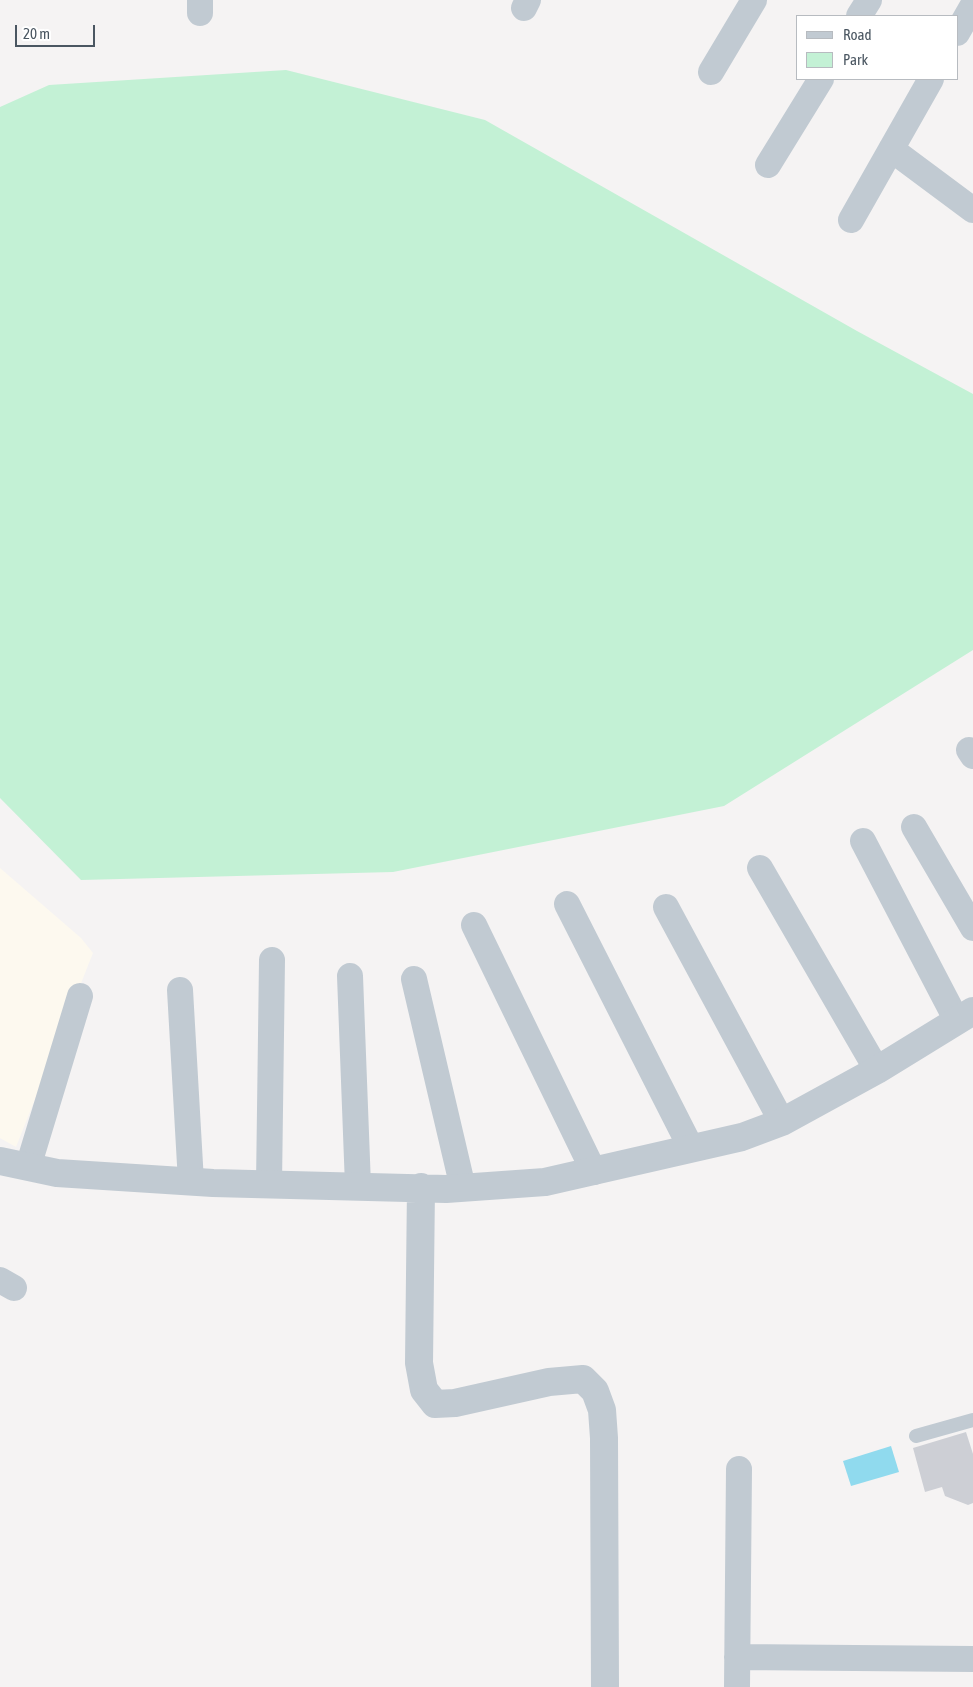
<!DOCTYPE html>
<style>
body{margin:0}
#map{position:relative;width:973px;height:1687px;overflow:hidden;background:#f5f3f3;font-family:"Asap Condensed",sans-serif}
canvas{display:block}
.legend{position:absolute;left:796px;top:15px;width:162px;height:65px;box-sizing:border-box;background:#fff;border:1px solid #b7bbc0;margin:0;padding:6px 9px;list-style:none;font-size:15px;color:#4a5661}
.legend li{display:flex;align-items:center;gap:10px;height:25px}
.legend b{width:25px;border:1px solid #b7bbc0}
.scale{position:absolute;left:15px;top:25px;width:80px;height:22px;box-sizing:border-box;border:2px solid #4a5661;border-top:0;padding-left:6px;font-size:15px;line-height:18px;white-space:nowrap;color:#4a5661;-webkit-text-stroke:4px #fff;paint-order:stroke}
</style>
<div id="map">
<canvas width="973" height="1687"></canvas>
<ul class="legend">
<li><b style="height:6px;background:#c1cad2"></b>Road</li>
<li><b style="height:14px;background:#c3f1d5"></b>Park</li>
</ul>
<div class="scale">20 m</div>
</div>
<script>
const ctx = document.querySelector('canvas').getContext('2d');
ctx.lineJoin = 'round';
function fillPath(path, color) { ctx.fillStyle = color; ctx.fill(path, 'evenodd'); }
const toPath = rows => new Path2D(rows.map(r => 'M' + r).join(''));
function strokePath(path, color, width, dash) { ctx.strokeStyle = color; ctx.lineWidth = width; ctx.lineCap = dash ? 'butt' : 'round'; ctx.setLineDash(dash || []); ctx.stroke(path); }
const commercial = toPath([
 [0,868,81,938,93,953,16,1147,0,1138]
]);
const green = toPath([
 [286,70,485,120,857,331,973,394,973,650,724,806,393,872,81,880,0,798,0,107,49,85]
]);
const water = toPath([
 [891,1446,899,1472,851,1486,843,1461]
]);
const building = toPath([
 [966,1432,973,1454,973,1503,968,1505,945,1496,942,1487,925,1492,913,1448]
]);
const service = toPath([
 [916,1436,973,1420]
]);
const minor = toPath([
 [524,8,528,0],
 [200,13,200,0],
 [859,16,869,0],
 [957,33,973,5],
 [711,72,754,0],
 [891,149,973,210],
 [768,165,821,79],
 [851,220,931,79],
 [969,750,973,756],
 [914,827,973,928],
 [863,841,957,1021],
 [760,868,877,1070],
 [567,904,691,1148],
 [666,907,782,1122],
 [474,925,594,1172],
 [350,976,358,1186],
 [414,979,463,1188],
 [180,990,191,1182],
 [28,1167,80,996],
 [269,1184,272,960],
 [0,1280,14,1288],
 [737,1657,973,1659],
 [737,1687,739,1469]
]);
const tertiary = toPath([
 [0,1161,57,1173,213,1183,446,1189,545,1182,742,1137,782,1122,877,1070,973,1011],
 [421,1187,419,1363,424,1390,435,1404,455,1403,549,1382,583,1379,595,1391,602,1410,604,1438,605,1687]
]);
fillPath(commercial, '#fdf9ef');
fillPath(green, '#c3f1d5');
fillPath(water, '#90daee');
fillPath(building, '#cdcfd5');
strokePath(service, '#c1cad2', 14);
strokePath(minor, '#c1cad2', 26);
strokePath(tertiary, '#c1cad2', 28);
</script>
